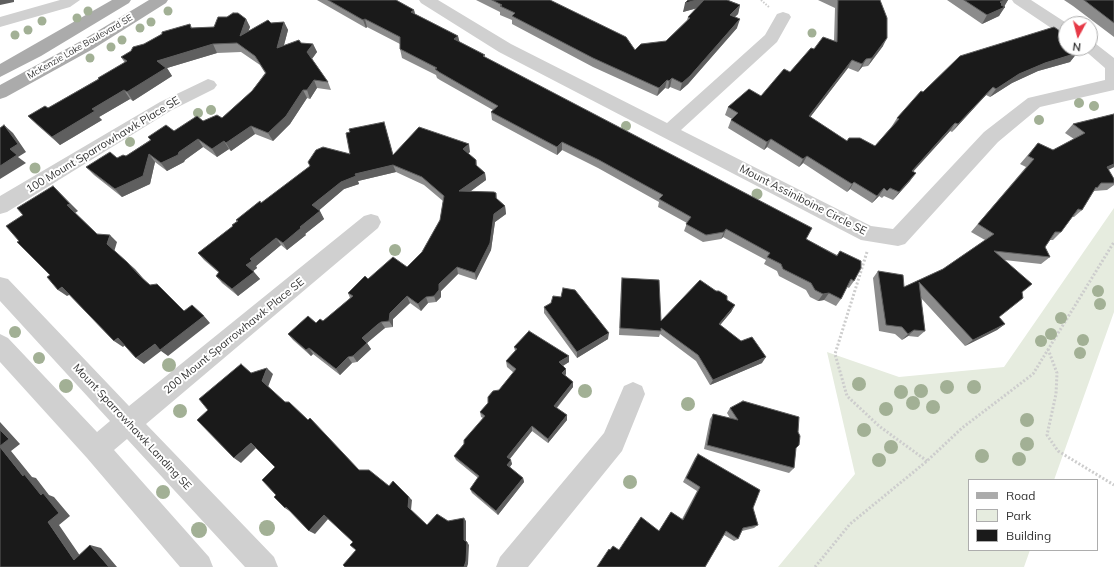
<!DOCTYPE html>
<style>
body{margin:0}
#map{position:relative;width:1114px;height:567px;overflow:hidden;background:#fff;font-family:Mulish,sans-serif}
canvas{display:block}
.legend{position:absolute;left:968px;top:479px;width:130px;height:72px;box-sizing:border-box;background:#fff;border:1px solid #adadad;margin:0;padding:5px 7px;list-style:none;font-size:12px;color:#333}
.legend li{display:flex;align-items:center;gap:8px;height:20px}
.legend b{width:20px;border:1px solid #adadad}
.north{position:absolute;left:1058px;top:16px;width:40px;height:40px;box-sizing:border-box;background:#fff;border:1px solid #adadad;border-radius:50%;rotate:187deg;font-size:11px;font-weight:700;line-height:16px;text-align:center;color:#333}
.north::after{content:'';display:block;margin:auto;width:14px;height:18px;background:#e63946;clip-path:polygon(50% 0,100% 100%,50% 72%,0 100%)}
</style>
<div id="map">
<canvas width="1114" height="567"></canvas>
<ul class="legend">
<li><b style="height:5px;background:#ababab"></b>Road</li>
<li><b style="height:11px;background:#e6ecdf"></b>Park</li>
<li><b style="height:11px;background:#1a1a1a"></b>Building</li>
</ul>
<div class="north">N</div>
</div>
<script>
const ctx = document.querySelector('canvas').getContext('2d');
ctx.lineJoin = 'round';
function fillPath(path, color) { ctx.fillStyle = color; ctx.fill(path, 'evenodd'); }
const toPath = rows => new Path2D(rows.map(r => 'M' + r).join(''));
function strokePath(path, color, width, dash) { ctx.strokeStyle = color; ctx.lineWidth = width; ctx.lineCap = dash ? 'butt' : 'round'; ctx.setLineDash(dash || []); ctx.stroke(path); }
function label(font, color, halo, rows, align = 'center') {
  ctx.font = font + ' Mulish,sans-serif'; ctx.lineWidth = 4; ctx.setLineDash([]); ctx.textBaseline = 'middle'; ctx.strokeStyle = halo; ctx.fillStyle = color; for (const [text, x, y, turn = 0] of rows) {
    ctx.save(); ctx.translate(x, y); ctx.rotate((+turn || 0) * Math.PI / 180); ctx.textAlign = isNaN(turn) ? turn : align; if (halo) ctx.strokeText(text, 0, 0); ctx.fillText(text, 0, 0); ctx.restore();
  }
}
const green = toPath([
 [1114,208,1114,312,1054,480,969,480,969,550,1030,550,1024,567,778,567,855,474,827,352,899,377,1004,367]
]);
const pathFar1 = toPath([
 [761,0,769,7]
]);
const path = toPath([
 [867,252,835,354,847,396,879,426,927,461],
 [1048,349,1057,373,1056,394,1047,435,1058,451,1114,485],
 [815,567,850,524,927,461,962,428,1033,374,1114,242]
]);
const minor = toPath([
 [60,0,80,0,70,7,0,27,0,17,60,0],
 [419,0,438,0,511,44,667,123,765,35,777,14,783,12,789,14,791,17,777,42,681,130,871,226,893,229,984,132,1028,98,1105,80,1105,68,1082,48,1090,48,1090,43,1096,44,1114,58,1114,90,1040,107,998,142,905,244,898,246,861,240,499,52,421,3,419,0],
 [1012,0,1031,0,1068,24,1066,24,1066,35,1060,34,1014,3,1012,0],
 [208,79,214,81,217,85,214,89,172,110,7,212,0,214,0,196,160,102,208,79],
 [371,214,378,216,381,222,378,228,146,424,274,557,278,567,245,567,127,439,114,450,209,557,213,567,180,567,87,458,0,362,0,334,8,338,97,432,110,421,0,301,0,277,8,279,129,406,364,216,371,214],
 [633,382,642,386,645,394,622,451,528,567,496,567,500,557,604,433,624,386,633,382]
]);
const major = toPath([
 [112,0,131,0,129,3,41,56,0,77,0,64,112,0],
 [149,0,168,0,166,3,93,49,6,97,0,99,0,85,81,41,149,0]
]);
const trees = [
 [88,11,4.5],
 [168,11,4.5],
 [77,18,4.5],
 [42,21,4.5],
 [151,22,4.5],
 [140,28,4.5],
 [28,30,4.5],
 [812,33,4.5],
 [15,35,4.5],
 [122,40,4.5],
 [111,47,4.5],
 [90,58,4.5],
 [1079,103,5],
 [1094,106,5],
 [211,110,5],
 [198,113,5],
 [1039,120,5],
 [626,126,5],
 [130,142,5],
 [35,168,5.5],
 [757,194,5.5],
 [395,250,6],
 [1098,291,6],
 [1100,304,6],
 [1061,318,6],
 [15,332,6],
 [1051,334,6],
 [1083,340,6],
 [1041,341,6],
 [1080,353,6],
 [39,358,6],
 [169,365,7],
 [859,384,7],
 [66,386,7],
 [947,387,7],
 [974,387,7],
 [585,391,7],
 [921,391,7],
 [901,392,7],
 [913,403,7],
 [688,404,7],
 [933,407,7],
 [886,409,7],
 [180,411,7],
 [1027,420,7],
 [864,430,7],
 [1027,444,7],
 [891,447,7],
 [982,456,7],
 [1019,459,7],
 [879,460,7],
 [630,482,7],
 [163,492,7],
 [267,528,8],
 [199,530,8]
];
const wall = toPath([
 [317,0,396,0,414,10,415,14,458,36,459,42,485,58,806,239,837,255,840,251,854,281,849,288,847,287,841,299,836,306,824,300,818,301,810,297,806,290,779,276,777,271,764,264,766,260,723,237,721,239,703,242,684,231,687,223,658,207,659,202,598,168,562,150,557,155,492,120,491,112,493,110,440,80,437,78,436,75,402,58,400,49,400,44,367,27,366,28],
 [476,0,550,0,635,50,666,41,687,20,688,17,697,8,683,12,688,0,729,0,728,0,740,5,738,14,734,17,737,28,688,84,680,91,670,87,668,89,665,88,657,96,593,67,512,24,512,20,500,15,500,12],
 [818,0,880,0,883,46,868,66,862,67,858,72,848,68,810,117,847,141,875,146,892,126,897,118,923,92,1066,48,1072,48,1071,49,1077,53,1070,62,1038,71,1012,83,990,97,986,95,952,132,950,131,913,172,910,181,893,200,884,196,882,198,879,196,872,203,850,189,847,192,803,163,799,167,767,147,764,150,728,128,731,120,732,119,725,115,728,107,761,96,790,72,814,49,834,41,835,8],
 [947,0,1008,0,1004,6,999,16,982,24],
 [1064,0,1114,0,1114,37,1073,6],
 [246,19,250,27,248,31,271,23,284,22,288,30,284,45,301,43,313,44,317,52,312,59,328,82,331,90,317,88,310,99,307,98,290,124,273,141,255,134,231,151,229,149,217,157,203,147,185,160,184,162,167,171,155,162,150,184,122,197,94,175,86,167,126,156,150,140,148,137,174,131,203,121,222,118,252,91,265,73,260,65,241,52,217,53,167,68,172,76,133,101,130,99,99,117,102,120,60,145,36,124,28,116,48,108,98,79,98,78,125,63,121,57,144,44,190,24,192,28,214,27],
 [1114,114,1114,167,1108,170,1114,179,1114,185,1107,190,1094,191,1093,192,1082,210,1074,217,1072,217,1061,232,1053,240,1050,240,1045,247,1050,257,1041,264,1004,260,1022,292,999,317,1005,324,997,330,965,346,921,298,925,331,918,337,908,336,902,340,895,334,879,331,873,278,878,271,904,287,943,269,985,240,971,232,1026,167,1020,164,1038,143,1053,150,1074,139,1065,133,1073,124],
 [384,122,393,155,470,152,468,153,476,160,477,166,485,173,486,180,471,191,496,193,497,199,505,206,506,214,495,222,491,250,476,280,458,274,441,291,441,297,436,302,428,303,421,311,410,303,393,319,393,327,385,328,380,331,367,343,371,349,357,362,352,363,340,375,313,354,311,356,293,340,288,334,316,323,323,321,350,298,348,293,368,279,407,267,422,252,440,220,443,201,424,185,396,172,358,181,359,184,344,189,319,210,324,219,305,234,306,235,287,250,281,245,256,266,257,268,253,271,260,279,238,296,222,283,216,276,219,273,204,260,198,253,233,226,232,225,237,221,236,220,261,203,350,154],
 [622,278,661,321,727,300,735,305,731,312,720,325,762,363,710,385,696,361,660,334,659,337,619,335,621,285],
 [544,307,608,339,577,358,544,313],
 [514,347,569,362,563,366,566,369,566,374,565,375,573,382,573,387,557,408,567,420,548,443,532,431,510,459,512,464,510,467,523,478,524,482,498,515,472,493,470,489,478,478,456,460,454,456,464,444,483,418,481,417,480,412,514,373,507,367,506,361,515,351],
 [730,408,796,448,794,468,789,473,704,449,710,419,713,414,730,418,727,413],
 [698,454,753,508,758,525,754,528,742,531,738,539,734,541,724,535,705,567,610,550,619,550,659,531,671,512,682,519,697,491,683,482,695,458]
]);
const shadedWall = toPath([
 [0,0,14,0,14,2,0,5],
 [697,0,706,0,705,6,683,12,685,3],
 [1005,0,1008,0,1004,7,1005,7,999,16,982,24,987,15,1000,2],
 [740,5,738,14,728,24,730,15],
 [414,10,416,18,411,12],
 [246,19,250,27,244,44,240,36],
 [365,19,367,27,366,28,363,20],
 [740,19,737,28,688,84,680,91,682,83],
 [284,22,288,30,281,56,277,48],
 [458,36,460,44,454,39],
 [887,38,883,46,868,66,872,58],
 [213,44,217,53,167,68,172,76,133,101,127,92,157,61],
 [313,44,317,52,311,60,307,52],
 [1077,53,1070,62,1038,71,1012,83,990,97,996,89,1019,74,1045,63],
 [866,59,862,67,858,72,862,64],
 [852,60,848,68,805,124,809,116],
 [672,78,670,87,668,89,669,81],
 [314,80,317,88,310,99,307,90],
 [667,80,665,88,657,96,659,88],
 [993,87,986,95,952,132,958,124],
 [124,90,130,99,99,117,102,120,60,145,52,137,92,109],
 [303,90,307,98,290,124,273,141,268,133],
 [955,123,950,131,906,179,912,171],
 [4,125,13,133,26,152,18,157,26,163,0,179,0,166,10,149],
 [251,126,255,134,231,151,226,143],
 [198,139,203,147,185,160,184,162,167,171,161,163],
 [771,139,767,147,764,150,767,142],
 [224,141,229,149,217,157,212,149],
 [562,142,562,150,557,155,557,147],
 [469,144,470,152,464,157,463,149],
 [149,154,155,162,150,184,122,197,115,189],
 [807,156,803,163,799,167,803,159],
 [1114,164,1114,167,1098,175,1107,167],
 [393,165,396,172,358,181,359,184,344,189,316,213,312,205,341,182,355,174],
 [485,173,486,180,461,198,459,191],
 [916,173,910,181,893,200,899,192],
 [854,182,850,189,847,192,852,184],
 [53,186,78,211,75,213,67,205],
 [884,188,879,196,872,203,877,196],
 [505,206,506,214,495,222,491,250,476,280,475,273,494,214],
 [320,211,324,219,305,234,306,235,287,250,283,243,300,227],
 [726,229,723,237,721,239,724,232],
 [110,235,117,242,114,252,107,244],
 [276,238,281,245,256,266,257,268,252,272,246,265,250,259],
 [127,262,135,269,149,285,142,278],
 [457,267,458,274,441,291,441,297,436,302,434,296,439,284],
 [254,272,260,279,238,296,232,289],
 [62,287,71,294,67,296,58,290],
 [829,293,824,300,818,301,823,294],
 [407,296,410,303,393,319,393,327,389,321,390,313],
 [426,297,428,303,421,311,418,304],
 [735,305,731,312,716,330,719,324],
 [204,316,210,323,168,356,161,351,144,364,136,358,155,344],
 [381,322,385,328,367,343,371,349,357,362,353,356,362,338],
 [1005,324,997,330,965,346,973,340],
 [914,330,908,336,902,340,908,334],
 [609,333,608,339,577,358,577,352],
 [118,338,126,344,123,347,114,341],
 [309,348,313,354,311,356,306,350],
 [569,356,569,362,559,368,559,362],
 [348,357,352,363,340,375,336,369],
 [766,357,762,363,710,385,713,380],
 [267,368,273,374,268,387,262,381],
 [566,369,566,374,562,379,562,373],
 [573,382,573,387,554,411,554,406],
 [567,415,567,420,548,443,548,439],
 [0,422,20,444,11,451,32,477,36,478,49,495,54,497,70,516,59,525,85,563,74,560,48,522,41,495,23,476,0,447],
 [532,426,532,431,508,461,507,457],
 [251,443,257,447,241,463,234,458],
 [511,460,512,464,508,469,507,465],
 [523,478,524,482,498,515,496,511],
 [409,497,412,500,411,510,408,507],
 [286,507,291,512,285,508],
 [324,515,329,518,315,534,309,531],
 [464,518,466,521,466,542,464,540],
 [467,542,469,545,468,564,467,567,464,567],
 [90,545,101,548,117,567,109,567]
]);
const building = toPath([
 [328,0,396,0,414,10,411,12,458,36,454,39,485,55,483,56,812,228,806,239,837,256,840,251,861,261,861,268,854,281,851,279,841,299,829,293,823,294,815,290,811,283,783,269,781,264,767,257,770,253,726,229,724,232,706,235,686,224,691,217,659,199,663,195,599,160,562,142,557,147,491,112,498,106,439,72,435,69,437,68,400,49,400,37,365,19,363,20,328,0],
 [492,0,550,0,626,37,635,50,641,44,666,41,690,18,688,17,704,0,727,0,740,5,730,15,740,19,690,76,682,83,672,78,669,81,667,80,659,88,593,58,512,16,515,13,500,6,502,5,492,0],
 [688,0,697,0,685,3,688,0],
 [838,0,880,0,887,18,887,38,872,58,866,59,862,64,852,60,809,116,847,141,849,138,860,138,875,146,899,119,897,118,921,91,923,92,960,56,1054,27,1066,35,1066,48,1070,48,1077,53,1045,63,1019,74,996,89,993,87,958,124,955,123,912,171,916,173,899,192,890,188,887,191,884,188,877,196,854,182,852,184,807,156,803,159,771,139,767,142,731,120,738,113,728,107,749,89,761,96,784,69,790,72,811,48,814,49,823,37,837,42,838,0],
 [964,0,1005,0,1000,2,1002,4,1001,5,1005,7,987,15,964,0],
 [1084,0,1114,0,1114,23,1084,0],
 [233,13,238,13,246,19,240,36,268,20,271,23,284,22,277,48,299,40,301,43,313,44,307,52,328,82,314,80,307,90,303,90,286,116,268,133,251,126,226,143,224,141,212,149,198,139,179,152,178,155,161,163,149,154,143,176,115,189,86,167,110,152,117,158,123,155,126,156,151,140,148,137,166,125,174,131,197,116,203,121,217,115,222,118,252,91,266,73,255,56,237,43,213,44,157,61,166,68,127,92,124,90,92,109,95,111,52,137,28,116,45,106,48,108,99,79,98,78,127,61,121,57,131,51,133,47,144,44,162,34,162,32,190,24,191,28,214,27,218,17,227,17,233,13],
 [1114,114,1114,164,1107,167,1114,179,1114,183,1101,183,1097,188,1096,187,1082,210,1078,209,1061,232,1055,232,1045,247,1050,257,994,251,1032,284,1022,292,1023,298,999,317,1005,324,973,340,919,282,925,331,914,330,908,334,902,327,886,325,878,271,903,275,904,287,943,269,994,234,978,224,1034,159,1028,156,1038,143,1053,150,1085,133,1073,124,1114,114],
 [384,122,393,155,419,127,469,144,463,149,476,160,476,165,485,173,459,191,494,192,496,193,496,198,505,206,494,214,490,243,475,273,457,267,439,284,439,290,434,296,426,297,418,304,407,296,390,313,389,321,381,322,377,325,362,338,367,343,353,356,348,357,336,369,309,348,306,350,288,334,308,316,316,323,320,319,323,321,353,296,348,293,365,276,368,279,393,257,407,267,422,252,440,220,444,196,422,177,393,165,355,174,356,176,341,182,312,205,320,211,300,227,301,228,283,243,276,238,250,259,252,261,246,265,254,272,232,289,216,276,219,272,198,253,233,226,232,225,238,221,236,220,260,201,261,203,310,166,308,162,316,150,323,147,350,154,346,133,350,132,349,129,384,122],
 [4,125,18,144,10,149,17,155,0,166,0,128,4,125],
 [53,186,70,204,67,205,97,234,110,235,107,244,127,262,142,278,150,285,157,284,184,311,192,305,204,316,160,350,155,344,136,358,118,338,114,341,62,287,58,290,47,277,50,275,17,242,19,241,6,226,23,215,17,208,53,186],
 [622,278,659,280,661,321,700,280,716,291,719,291,727,296,727,300,735,305,719,324,741,341,752,337,766,357,713,380,698,355,661,328,661,331,620,328,622,278],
 [563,288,575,290,609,333,577,352,544,307,551,303,553,296,561,297,563,288],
 [529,331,569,356,559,362,566,369,562,373,573,382,554,406,567,415,548,439,532,426,507,457,511,460,507,465,523,478,496,511,470,489,479,476,454,456,464,444,464,440,485,416,480,412,488,403,488,397,493,391,499,390,516,369,506,361,517,349,514,347,529,331],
 [241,364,251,373,267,368,262,381,285,402,289,402,308,420,310,418,359,470,369,470,389,486,393,481,409,497,408,507,427,525,437,514,448,521,464,518,464,540,467,542,466,561,464,567,345,567,343,565,356,550,350,545,353,542,324,515,309,531,286,507,285,508,274,497,276,495,262,480,275,467,251,443,234,458,197,420,208,410,199,399,241,364],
 [743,401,799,417,798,432,800,436,799,445,796,448,794,468,707,445,713,414,738,420,730,408,743,401],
 [0,430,9,439,0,446,0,430],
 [0,447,23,476,24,474,41,495,43,493,59,513,48,522,74,560,90,545,109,567,0,567,0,447],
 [698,454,760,490,753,508,758,525,743,528,738,539,726,531,705,567,597,567,609,549,610,550,613,546,619,550,641,517,659,531,671,512,683,520,700,487,686,478,698,454]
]);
const farStreetnames = [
 ["McKenzie Lake Boulevard SE",80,47,-30]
];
const streetNames = [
 ["100 Mount Sparrowhawk Place SE",103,145,-31],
 ["Mount Assiniboine Circle SE",803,200,27],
 ["200 Mount Sparrowhawk Place SE",234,336,-39],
 ["Mount Sparrowhawk Landing SE",132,427,47]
];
fillPath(green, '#e6ecdf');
strokePath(pathFar1, '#cdcdcd', 2, [1.5, 1.5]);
strokePath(path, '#cdcdcd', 3, [2, 2]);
fillPath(minor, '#d0d0d0');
fillPath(major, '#ababab');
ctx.fillStyle = '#a2b095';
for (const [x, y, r] of trees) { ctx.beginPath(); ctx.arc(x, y, r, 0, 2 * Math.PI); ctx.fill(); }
fillPath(wall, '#8c8c8c');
fillPath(shadedWall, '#5f5f5f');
fillPath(building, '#1a1a1a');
strokePath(building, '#5f5f5f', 1);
label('9px', '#333', '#fff', farStreetnames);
label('11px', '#333', '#fff', streetNames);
</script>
